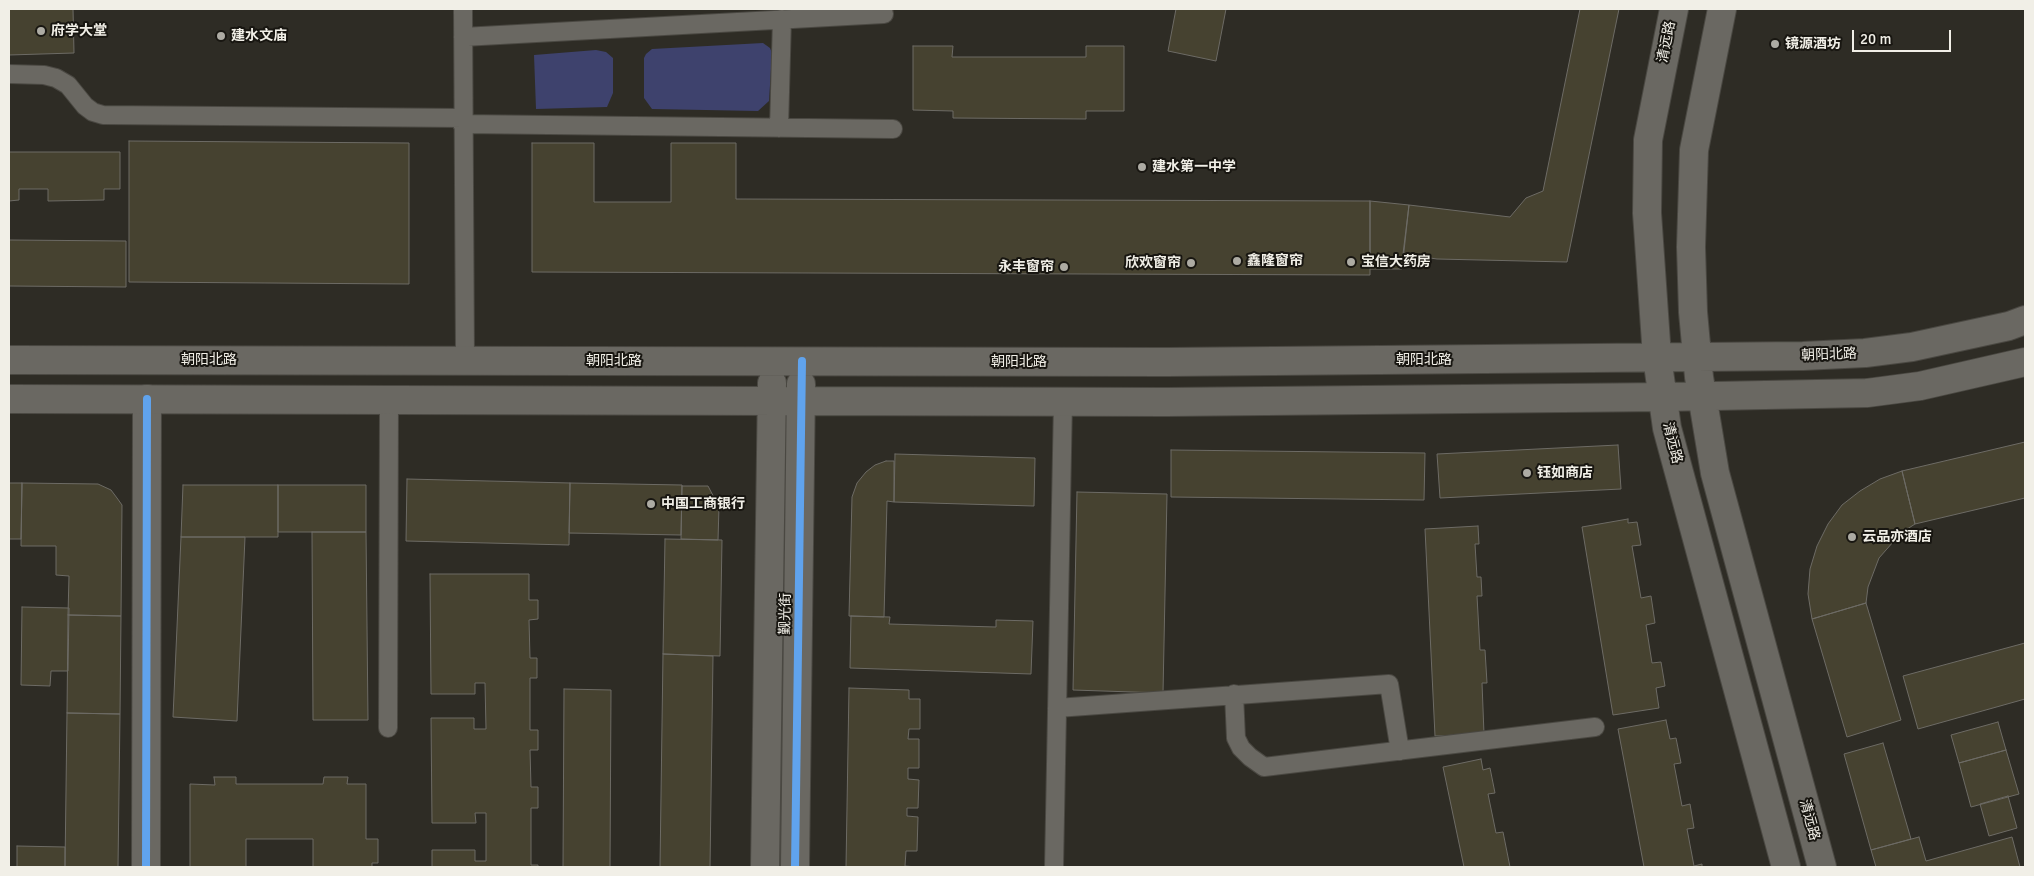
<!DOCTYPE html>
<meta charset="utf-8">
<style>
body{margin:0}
#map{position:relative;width:2034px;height:876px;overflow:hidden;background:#2e2c25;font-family:Signika,sans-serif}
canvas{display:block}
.frame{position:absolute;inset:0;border:10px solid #f1efe7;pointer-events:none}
.scale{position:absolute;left:1852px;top:30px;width:99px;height:22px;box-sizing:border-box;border:2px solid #f1efe7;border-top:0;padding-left:6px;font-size:15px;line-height:18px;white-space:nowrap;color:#f1efe7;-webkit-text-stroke:4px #181611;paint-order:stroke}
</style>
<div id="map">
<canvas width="2034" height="876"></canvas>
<div class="frame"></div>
<div class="scale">20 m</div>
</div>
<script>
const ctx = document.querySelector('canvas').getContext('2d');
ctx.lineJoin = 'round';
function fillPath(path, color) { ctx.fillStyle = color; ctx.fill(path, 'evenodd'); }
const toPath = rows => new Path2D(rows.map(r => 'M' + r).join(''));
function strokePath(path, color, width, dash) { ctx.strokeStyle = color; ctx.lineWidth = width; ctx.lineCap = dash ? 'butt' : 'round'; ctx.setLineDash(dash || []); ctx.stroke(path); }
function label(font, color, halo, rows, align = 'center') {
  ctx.font = font + ' Signika,"Noto Sans SC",sans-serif'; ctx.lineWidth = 4; ctx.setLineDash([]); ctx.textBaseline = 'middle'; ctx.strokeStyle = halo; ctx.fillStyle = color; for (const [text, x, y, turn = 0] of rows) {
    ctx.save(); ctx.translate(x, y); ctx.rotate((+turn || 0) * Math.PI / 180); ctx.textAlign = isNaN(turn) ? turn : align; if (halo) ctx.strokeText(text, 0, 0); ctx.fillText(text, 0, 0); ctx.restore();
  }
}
const green = toPath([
 [763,43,770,48,772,53,769,101,758,111,652,109,644,98,644,58,646,54,652,49],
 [596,50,606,52,613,58,613,93,607,107,536,109,534,55]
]);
const building = toPath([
 [9,9,73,9,74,53,9,55,9,9],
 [1176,9,1226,9,1216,61,1168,51,1176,9],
 [1580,9,1619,9,1567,262,1437,259,1403,254,1409,205,1510,217,1526,198,1543,191,1580,9],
 [913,46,953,46,952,57,1086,57,1086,46,1124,46,1124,111,1086,111,1086,119,953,118,953,111,913,110,913,46],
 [129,141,409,143,409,284,129,282,129,141],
 [532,143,594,143,594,202,671,202,671,143,736,143,736,199,1370,201,1370,275,532,272,532,143],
 [9,152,120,152,120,189,104,189,104,200,48,201,48,189,19,189,19,200,9,201,9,152],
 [1370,201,1409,205,1402,269,1370,269,1370,201],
 [9,240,126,241,126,287,9,286,9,240],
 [2025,442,2025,498,1915,524,1902,471,2025,442],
 [1618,445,1621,489,1440,498,1437,454,1618,445],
 [1171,450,1425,453,1424,500,1171,497,1171,450],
 [895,454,1035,458,1034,506,894,502,895,454],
 [886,461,894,461,894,502,887,501,884,617,849,616,852,497,857,483,866,472,875,465,886,461],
 [1902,471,1915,524,1901,533,1879,558,1868,587,1866,603,1812,619,1808,594,1810,569,1817,546,1828,524,1842,505,1860,491,1880,479,1902,471],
 [407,479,570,483,569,545,406,541,407,479],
 [9,483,22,483,21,539,9,539,9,483],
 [22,483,98,484,111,490,117,498,122,505,121,616,68,615,69,576,56,575,56,546,21,546,22,483],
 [570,483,682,485,681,535,569,533,570,483],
 [183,485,278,485,278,537,181,537,183,485],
 [278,485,366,485,366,532,278,532,278,485],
 [682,486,708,486,719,507,718,540,681,539,682,486],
 [1077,492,1167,494,1163,693,1073,690,1077,492],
 [1628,519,1628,523,1637,522,1641,545,1632,546,1641,598,1651,596,1655,623,1646,625,1652,663,1661,662,1665,686,1656,688,1659,708,1613,715,1582,527,1628,519],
 [1478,526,1479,544,1475,544,1477,577,1481,577,1482,596,1477,596,1480,650,1485,650,1487,683,1482,683,1484,734,1435,736,1425,529,1478,526],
 [312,532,366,532,368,720,313,720,312,532],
 [181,537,245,537,237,721,173,717,181,537],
 [665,539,722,540,720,656,663,654,665,539],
 [430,574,529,574,529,600,538,600,538,619,529,620,530,658,537,658,537,678,530,678,530,730,538,730,538,750,530,750,531,787,538,787,538,808,531,808,531,865,538,865,538,867,432,867,432,850,475,850,475,861,486,861,486,813,475,813,476,823,432,823,431,718,474,718,474,729,486,729,485,683,475,683,475,694,431,694,430,574],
 [1866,603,1901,720,1847,737,1812,619,1866,603],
 [22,607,69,608,68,671,51,671,50,686,21,685,22,607],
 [68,615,121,616,120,714,67,713,68,615],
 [851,616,890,617,889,624,996,627,996,620,1033,621,1031,674,850,668,851,616],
 [2025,643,2025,699,1918,729,1903,676,2025,643],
 [663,654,713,656,710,867,660,867,663,654],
 [849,688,909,690,909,699,920,699,920,729,909,729,908,739,919,739,919,768,908,768,908,779,919,780,918,808,907,808,907,816,918,817,917,851,906,851,905,866,917,867,846,867,849,688],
 [564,689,611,690,610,867,563,867,564,689],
 [67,713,120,714,118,867,65,867,67,713],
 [1666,720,1670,739,1676,738,1681,763,1674,764,1682,806,1690,804,1694,828,1687,829,1694,866,1702,864,1702,867,1644,867,1618,729,1666,720],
 [1998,722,2006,750,1959,763,1951,735,1998,722],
 [1883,743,1911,839,1871,850,1844,754,1883,743],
 [2006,750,2019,794,1971,807,1959,763,2006,750],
 [1481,759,1483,770,1490,768,1495,793,1488,794,1496,833,1503,832,1510,867,1464,867,1443,767,1481,759],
 [214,777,236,777,236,784,323,784,324,777,348,777,347,784,366,784,366,839,378,839,378,863,372,863,372,867,313,867,313,839,246,839,246,867,190,867,190,784,215,785,214,777],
 [2008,796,2017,828,1989,836,1980,804,2008,796],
 [1919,837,1926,861,2012,837,2020,867,1876,867,1871,850,1919,837],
 [17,846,65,847,65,867,17,867,17,846]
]);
const lane = toPath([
 [463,9,465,360],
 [463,37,884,14],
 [9,74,44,75,56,78,68,85,85,106,93,112,103,115,463,118],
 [462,124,893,129],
 [779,128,782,19],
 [1234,694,1236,738,1241,748,1250,757,1264,767,1595,727],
 [1057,708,1389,684,1400,751],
 [388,728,389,400],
 [1054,867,1063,401]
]);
const street = toPath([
 [146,867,147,399]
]);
const secondary = toPath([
 [1674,9,1648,140,1647,213,1657,357,1667,428,1786,867],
 [1722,9,1694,150,1691,247,1693,312,1699,377,1715,473,1822,867],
 [9,360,1167,362,1803,356,1865,353,1912,347,2009,326,2025,320],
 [9,399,1167,402,1663,397,1867,393,1920,386,2025,362],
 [765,867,772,383],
 [795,867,801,384]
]);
const cycleway = toPath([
 [146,867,147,399],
 [795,867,802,361]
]);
const markers = [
 [41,31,5,"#adaba3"],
 [221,36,5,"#adaba3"],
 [1775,44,5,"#adaba3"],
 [1142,167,5,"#adaba3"],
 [1237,261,5,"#adaba3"],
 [1351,262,5,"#adaba3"],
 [1191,263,5,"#adaba3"],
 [1064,267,5,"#adaba3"],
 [1527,473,5,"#adaba3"],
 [651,504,5,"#adaba3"],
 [1852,537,5,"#adaba3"]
];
const poiNames = [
 ["府学大堂",51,31],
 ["建水文庙",231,36],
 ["镜源酒坊",1785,44],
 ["建水第一中学",1152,167],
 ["鑫隆窗帘",1247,261],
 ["宝信大药房",1361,262],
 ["欣欢窗帘",1181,263,"right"],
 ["永丰窗帘",1054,267,"right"],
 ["钰如商店",1537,473],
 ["中国工商银行",661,504],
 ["云品亦酒店",1862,537]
];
const streetNames = [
 ["清远路",1667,42,-79],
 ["朝阳北路",1829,355,-2],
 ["朝阳北路",209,360],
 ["朝阳北路",1424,360],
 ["朝阳北路",614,361],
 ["朝阳北路",1019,362],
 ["清远路",1672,443,76],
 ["觐光街",786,614,-89],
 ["清远路",1809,820,75]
];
fillPath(green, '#3e426d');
fillPath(building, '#464230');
strokePath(building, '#6d6b65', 1);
strokePath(lane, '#4a4842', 20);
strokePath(street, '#4a4842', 30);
strokePath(secondary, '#4a4842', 30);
strokePath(lane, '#6a6862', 18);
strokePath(street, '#6a6862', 28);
strokePath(secondary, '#6a6862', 28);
strokePath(cycleway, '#60a3ed', 8);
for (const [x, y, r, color] of markers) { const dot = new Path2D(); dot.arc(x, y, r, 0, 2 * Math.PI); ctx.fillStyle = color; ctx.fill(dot); strokePath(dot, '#181611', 2); }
label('bold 14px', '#f1efe7', '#181611', poiNames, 'left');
label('14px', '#f1efe7', '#181611', streetNames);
</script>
